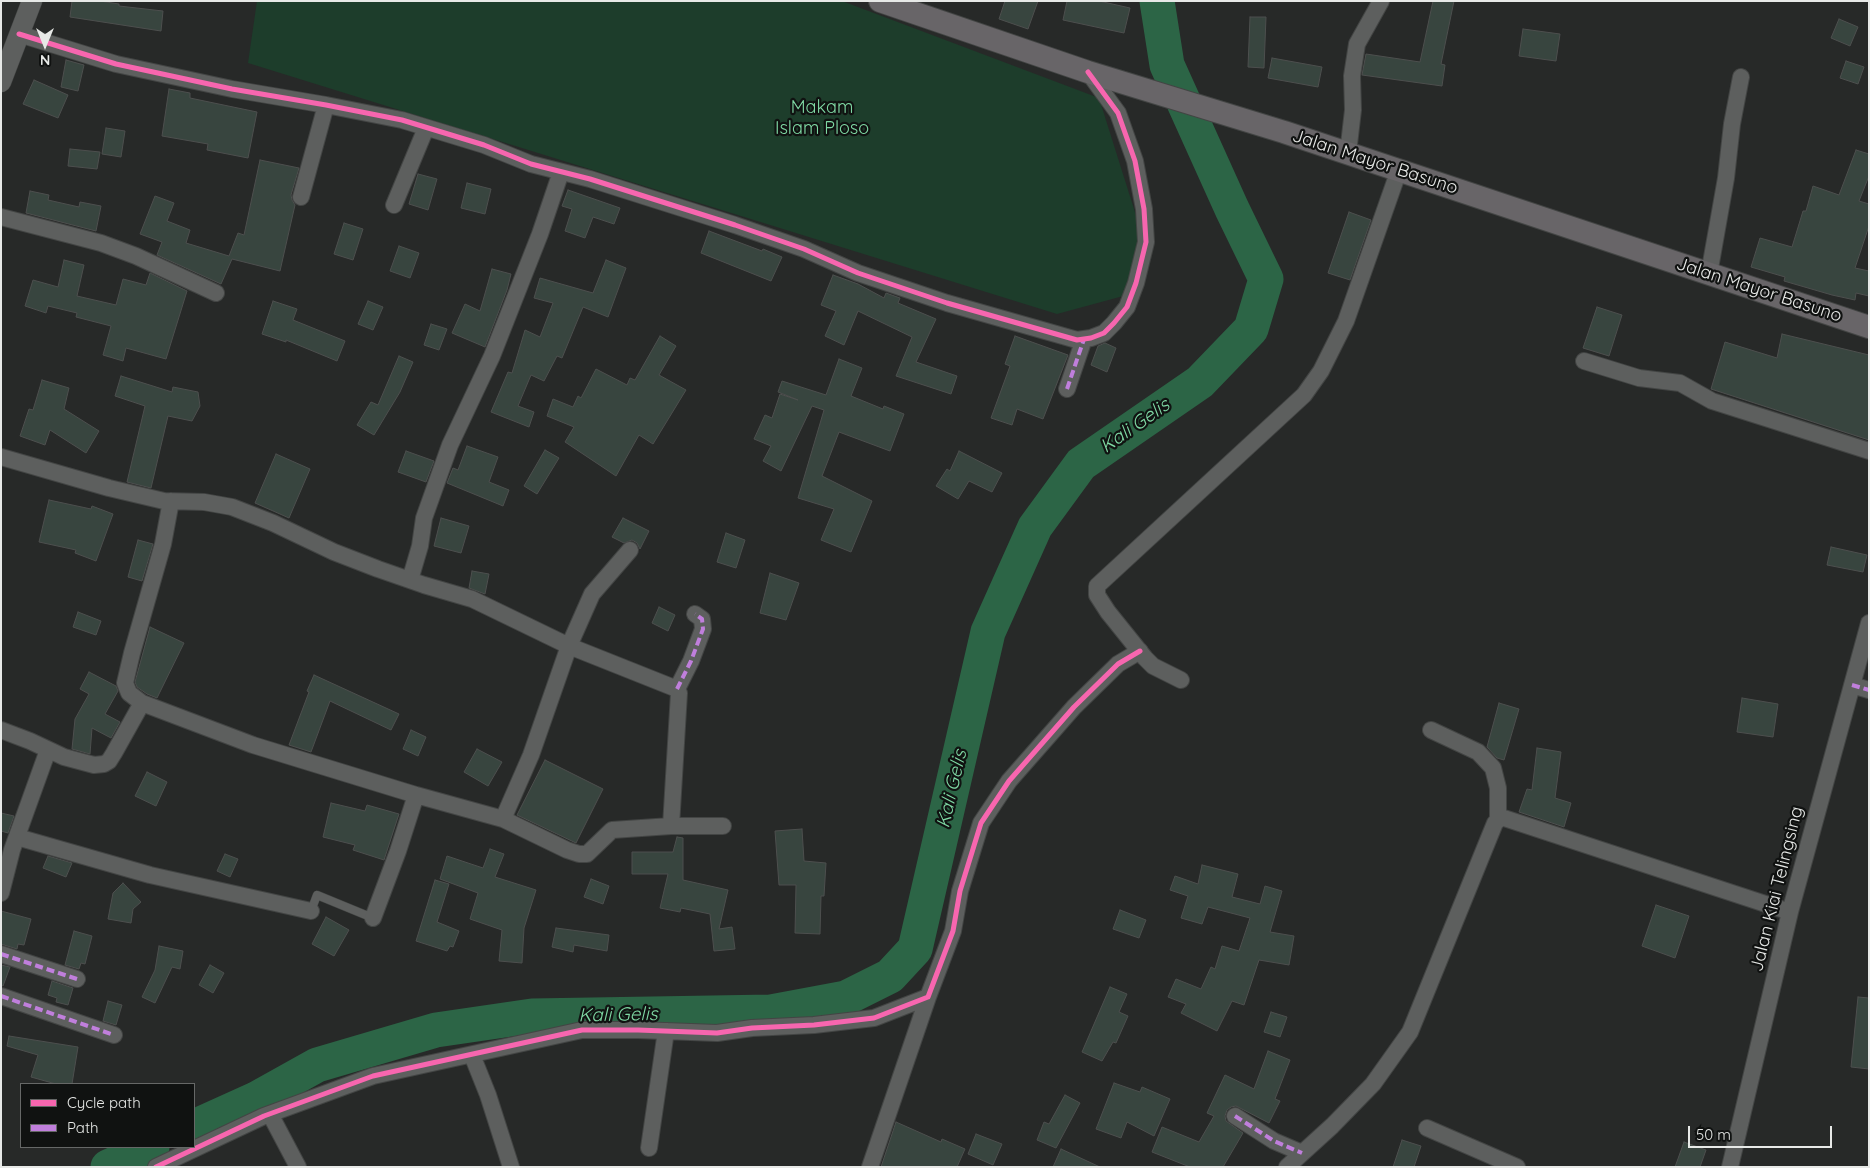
<!DOCTYPE html>
<style>
body{margin:0}
#map{position:relative;width:1870px;height:1168px;overflow:hidden;background:#272928;font-family:Quicksand,sans-serif}
canvas{display:block}
.frame{position:absolute;inset:0;border:2px solid #e7e9e7;pointer-events:none}
.legend{position:absolute;left:20px;top:1083px;width:175px;height:65px;box-sizing:border-box;background:#101211;border:1px solid #666867;margin:0;padding:6px 9px;list-style:none;font-size:15px;color:#e7e9e7}
.legend li{display:flex;align-items:center;gap:10px;height:25px}
.legend b{width:25px;border:1px solid #666867}
.north{position:absolute;left:20px;top:20px;width:50px;height:50px;-webkit-text-stroke:4px #101211;paint-order:stroke;rotate:180deg;font-size:14px;font-weight:700;line-height:20px;text-align:center;color:#e7e9e7}
.north::after{content:'';display:block;margin:auto;width:18px;height:22px;background:#e7e9e7;clip-path:polygon(50% 0,100% 100%,50% 72%,0 100%)}
.scale{position:absolute;left:1688px;top:1126px;width:144px;height:22px;box-sizing:border-box;border:2px solid #e7e9e7;border-top:0;padding-left:6px;font-size:15px;line-height:18px;white-space:nowrap;color:#e7e9e7;-webkit-text-stroke:4px #101211;paint-order:stroke}
</style>
<div id="map">
<canvas width="1870" height="1168"></canvas>
<div class="frame"></div>
<ul class="legend">
<li><b style="height:6px;background:#f766af"></b>Cycle path</li>
<li><b style="height:6px;background:#c07fdc"></b>Path</li>
</ul>
<div class="north">N</div>
<div class="scale">50 m</div>
</div>
<script>
const ctx = document.querySelector('canvas').getContext('2d');
ctx.lineJoin = 'round';
function fillPath(path, color) { ctx.fillStyle = color; ctx.fill(path, 'evenodd'); }
const toPath = rows => new Path2D(rows.map(r => 'M' + r).join(''));
function strokePath(path, color, width, dash) { ctx.strokeStyle = color; ctx.lineWidth = width; ctx.lineCap = dash ? 'butt' : 'round'; ctx.setLineDash(dash || []); ctx.stroke(path); }
function label(font, color, halo, rows, align = 'center') {
  ctx.font = font + ' Quicksand,sans-serif'; ctx.lineWidth = 4.5; ctx.setLineDash([]); ctx.textBaseline = 'middle'; ctx.strokeStyle = halo; ctx.fillStyle = color; for (const [text, x, y, turn = 0] of rows) {
    ctx.save(); ctx.translate(x, y); ctx.rotate((+turn || 0) * Math.PI / 180); ctx.textAlign = isNaN(turn) ? turn : align; if (halo) ctx.strokeText(text, 0, 0); ctx.fillText(text, 0, 0); ctx.restore();
  }
}
const green = toPath([
 [257,1,842,1,1099,98,1140,228,1127,295,1057,314,248,63]
]);
const river = toPath([
 [194,1127,256,1099,317,1065,436,1030,532,1016,771,1012,846,998,890,976,915,949,988,632,1035,527,1081,464,1200,382,1251,329,1266,279,1232,209,1167,65,1157,1],
 [108,1167,152,1147]
]);
const building = toPath([
 [72,1,100,1,119,4,119,6,163,11,161,31,70,17,72,1],
 [1005,1,1038,1,1028,29,999,19,1005,1],
 [1067,1,1099,1,1130,8,1124,33,1063,20,1067,1],
 [1433,1,1454,1,1441,64,1445,65,1442,86,1362,75,1366,54,1420,62,1433,1],
 [1250,17,1266,17,1264,68,1248,67,1250,17],
 [1839,19,1858,27,1850,46,1831,38,1839,19],
 [1523,29,1560,34,1556,61,1519,56,1523,29],
 [1272,58,1322,67,1318,87,1268,78,1272,58],
 [66,60,84,65,78,91,61,87,66,60],
 [1846,61,1864,67,1858,84,1840,78,1846,61],
 [34,80,68,95,58,118,23,104,34,80],
 [169,89,190,93,190,98,257,112,248,158,207,150,208,144,162,136,169,89],
 [106,128,125,131,121,157,102,154,106,128],
 [70,149,100,152,97,169,68,166,70,149],
 [1856,150,1869,154,1869,176,1859,201,1869,204,1869,226,1855,268,1869,271,1869,296,1856,293,1855,300,1832,295,1784,281,1785,277,1751,267,1760,238,1792,247,1803,211,1806,211,1813,186,1839,195,1856,150],
 [260,160,299,168,291,195,292,200,295,205,280,271,232,259,221,284,157,255,162,242,140,234,155,196,174,203,167,221,190,230,186,243,229,256,238,233,244,235,260,160],
 [418,174,437,179,428,210,409,204,418,174],
 [467,183,491,189,485,214,461,208,467,183],
 [568,190,620,208,614,224,593,217,585,238,565,231,572,209,562,206,568,190],
 [30,191,49,195,48,200,79,207,80,202,101,206,96,231,26,213,30,191],
 [1349,212,1371,220,1350,280,1328,273,1349,212],
 [344,223,363,229,353,260,334,254,344,223],
 [709,231,762,251,763,249,782,257,771,281,701,253,709,231],
 [399,246,419,253,410,278,390,271,399,246],
 [64,260,84,265,77,296,116,305,123,279,146,285,150,273,187,291,166,359,126,348,123,361,103,355,111,326,76,317,77,313,48,306,46,313,25,306,33,280,58,287,64,260],
 [606,260,626,268,608,317,583,307,562,358,557,356,544,381,531,375,518,406,534,412,529,427,491,412,508,372,512,373,525,330,540,337,553,303,534,298,540,278,593,293,606,260],
 [492,269,511,274,507,290,485,347,452,333,465,304,480,311,492,269],
 [833,275,858,284,884,298,886,293,900,298,898,303,936,319,916,362,957,376,951,394,896,376,912,337,858,311,844,345,825,336,836,311,821,305,833,275],
 [273,301,297,309,293,320,345,341,337,361,286,340,286,342,262,334,273,301],
 [368,301,383,307,373,330,358,324,368,301],
 [1597,307,1622,315,1609,356,1583,348,1597,307],
 [431,324,447,329,439,350,424,345,431,324],
 [1782,334,1869,355,1869,440,1711,389,1725,342,1777,358,1782,334],
 [660,336,676,346,659,375,686,390,653,444,639,435,616,476,565,442,574,427,547,416,553,399,573,407,578,396,581,398,596,369,627,385,630,378,635,380,660,336],
 [1015,336,1068,355,1043,419,1017,409,1012,425,991,418,1010,366,1005,364,1015,336],
 [1105,343,1116,348,1107,372,1091,365,1098,346,1105,343],
 [399,356,413,362,400,392,374,435,357,425,371,402,378,405,399,356],
 [839,359,862,368,851,396,883,409,884,406,904,414,890,451,839,432,822,476,872,501,851,552,821,540,834,509,798,498,824,410,812,406,781,471,763,461,771,446,754,439,765,415,772,418,780,394,798,400,778,392,782,381,826,395,839,359],
 [121,376,172,392,173,387,198,392,200,406,192,421,168,416,151,488,127,482,145,406,115,396,121,376],
 [42,380,69,388,64,409,99,431,86,453,50,430,45,445,20,436,29,409,33,410,42,380],
 [467,446,498,457,489,482,509,490,503,506,447,483,453,468,458,470,467,446],
 [545,450,559,458,537,494,524,486,545,450],
 [406,451,434,461,426,482,398,472,406,451],
 [959,451,1002,473,992,492,969,481,958,499,936,486,947,469,950,471,959,451],
 [276,454,310,469,289,518,255,503,276,454],
 [49,500,91,509,92,506,113,514,96,561,75,553,76,550,39,542,49,500],
 [441,518,469,526,461,553,434,546,441,518],
 [623,518,649,531,640,549,637,543,632,540,624,543,612,537,623,518],
 [726,533,745,540,736,568,717,562,726,533],
 [138,540,153,544,142,581,128,577,138,540],
 [1831,547,1867,555,1863,572,1827,565,1831,547],
 [472,571,489,574,485,594,469,588,472,571],
 [770,573,799,583,786,620,760,613,770,573],
 [659,607,675,615,668,631,652,623,659,607],
 [78,612,101,621,96,635,73,627,78,612],
 [150,627,184,643,157,698,147,694,137,687,135,682,150,627],
 [89,672,116,686,118,691,105,714,120,722,111,738,92,728,90,754,72,749,75,719,89,694,80,689,89,672],
 [314,675,399,714,391,730,330,701,311,752,289,745,309,692,307,691,314,675],
 [1742,698,1778,704,1773,737,1737,732,1742,698],
 [1499,703,1519,709,1504,760,1497,758,1487,747,1499,703],
 [411,730,426,737,418,756,403,749,411,730],
 [1537,748,1561,752,1555,798,1571,803,1564,827,1519,812,1527,789,1532,790,1537,748],
 [477,749,502,762,488,786,464,772,477,749],
 [545,760,603,789,576,843,517,815,545,760],
 [147,772,167,782,156,806,135,796,147,772],
 [331,803,365,811,367,805,399,814,384,860,353,850,355,845,323,837,331,803],
 [1,813,14,816,8,833,1,831,1,813],
 [802,829,804,861,826,863,824,896,821,896,820,934,795,933,796,885,779,885,775,831,802,829],
 [677,837,683,838,683,880,728,890,719,929,732,927,735,949,714,951,710,914,681,908,680,912,660,908,668,874,632,874,632,852,673,852,677,837],
 [490,849,504,854,495,877,536,890,524,928,522,963,499,961,502,930,470,919,478,893,440,879,447,856,483,868,490,849],
 [225,854,238,859,230,877,217,871,225,854],
 [48,856,72,863,66,877,43,868,48,856],
 [1202,865,1238,874,1232,897,1260,904,1265,886,1282,891,1270,932,1294,936,1289,965,1259,960,1244,1005,1232,1001,1217,1031,1181,1013,1186,1004,1168,997,1176,979,1201,989,1211,967,1215,969,1222,946,1239,951,1250,918,1208,907,1202,924,1181,918,1188,896,1170,890,1175,876,1198,884,1202,865],
 [591,879,609,886,603,904,584,897,591,879],
 [435,880,449,884,437,922,459,931,453,947,450,946,447,951,416,941,435,880],
 [123,883,141,902,133,909,131,923,108,919,113,893,123,883],
 [1656,905,1689,916,1675,958,1642,946,1656,905],
 [1120,910,1146,920,1139,938,1113,929,1120,910],
 [1,911,31,919,24,945,18,944,17,949,1,944,1,911],
 [326,917,349,930,334,956,312,944,326,917],
 [556,928,609,935,607,951,574,945,573,952,552,947,556,928],
 [74,931,92,936,85,964,81,963,79,969,65,965,74,931],
 [159,946,183,951,180,969,172,967,155,1003,142,997,155,970,159,946],
 [1,965,10,967,3,986,1,985,1,965],
 [210,965,224,973,213,993,199,985,210,965],
 [52,981,73,988,68,1005,56,1002,57,998,48,995,52,981],
 [1110,987,1127,994,1119,1012,1128,1016,1116,1043,1113,1042,1102,1061,1082,1052,1110,987],
 [1858,997,1869,998,1869,1069,1851,1067,1858,997],
 [108,1001,122,1005,116,1025,103,1021,108,1001],
 [1271,1012,1287,1017,1280,1037,1264,1032,1271,1012],
 [9,1036,78,1047,72,1084,56,1084,31,1077,38,1055,7,1046,9,1036],
 [1268,1051,1290,1060,1275,1099,1280,1101,1269,1123,1236,1106,1231,1107,1227,1110,1225,1116,1226,1121,1243,1133,1223,1167,1190,1167,1152,1152,1162,1127,1199,1142,1214,1116,1207,1113,1225,1075,1254,1089,1268,1051],
 [1114,1083,1140,1092,1142,1087,1170,1099,1154,1136,1127,1122,1121,1138,1096,1129,1114,1083],
 [1065,1095,1080,1103,1056,1148,1037,1140,1044,1122,1049,1124,1065,1095],
 [896,1122,941,1142,942,1139,965,1149,957,1167,881,1167,896,1122],
 [976,1134,1002,1144,993,1165,968,1154,976,1134],
 [1402,1140,1421,1146,1414,1167,1393,1167,1402,1140],
 [1684,1142,1706,1150,1700,1167,1675,1167,1684,1142],
 [1061,1149,1100,1167,1053,1167,1061,1149]
]);
const service = toPath([
 [311,911,317,895,373,918]
]);
const minor = toPath([
 [19,34,116,64,232,89,326,105,402,120,484,145,531,164,590,179,735,225,804,249,858,273,947,303,1077,340,1091,338,1104,333,1114,323,1127,307,1136,283,1146,242,1144,209,1135,161,1118,113,1088,72],
 [1348,153,1353,110,1352,76,1357,44,1381,1],
 [301,197,326,105],
 [394,205,426,128],
 [1,217,101,243,136,256,216,293],
 [1709,274,1726,178,1732,124,1741,77],
 [1584,361,1639,378,1680,383,1712,401,1869,451],
 [1067,389,1084,339],
 [1,457,109,488,164,501,204,502,232,507,273,523,334,552,378,569,424,585,472,599,569,646,531,755,503,819],
 [171,501,163,544,132,653,125,683,129,693,142,703,253,745,416,795,503,819,567,850,579,854,587,854,612,830,671,826,679,693,677,689,569,646,592,594,630,550],
 [410,580,420,546,424,518,450,445,492,356,540,234,561,172],
 [1181,680,1153,666,1145,658,1108,612,1097,595,1097,586,1304,395,1321,371,1346,321,1399,170],
 [1852,685,1869,690],
 [677,689,691,661,703,629,702,619,695,614],
 [1,730,30,741,64,757,94,765,104,764,109,761,114,753,142,703],
 [1431,730,1478,752,1493,768,1498,788,1498,819],
 [671,826,723,826],
 [17,837,150,875,311,911],
 [1,893,12,850,48,750],
 [373,918,398,851,416,795],
 [1,954,77,979],
 [1,996,114,1035],
 [472,1055,488,1095,511,1167],
 [270,1114,298,1167],
 [1235,1116,1274,1141,1302,1153],
 [1427,1128,1517,1167],
 [649,1148,666,1031],
 [156,1167,264,1116,373,1076,582,1030,638,1030,717,1033,752,1028,814,1025,874,1018,928,997,953,931,960,891,981,823,1009,781,1074,707,1118,664,1140,651],
 [870,1167,928,997],
 [1287,1167,1332,1126,1373,1084,1410,1032,1495,823,1501,817,1790,912],
 [1730,1167,1790,912,1869,623]
]);
const tertiary = toPath([
 [1,82,32,1]
]);
const secondary = toPath([
 [880,1,1088,72,1284,132,1869,327]
]);
const quiet = toPath([
 [1067,389,1084,339],
 [1852,685,1869,690],
 [677,689,691,661,703,629,702,619,695,614],
 [1,954,77,979],
 [1,996,114,1035],
 [1235,1116,1274,1141,1302,1153]
]);
const cycleway = toPath([
 [19,34,116,64,232,89,326,105,402,120,484,145,531,164,590,179,735,225,804,249,858,273,947,303,1077,340,1091,338,1104,333,1114,323,1127,307,1136,283,1146,242,1144,209,1135,161,1118,113,1088,72],
 [156,1167,264,1116,373,1076,582,1030,638,1030,717,1033,752,1028,814,1025,874,1018,928,997,953,931,960,891,981,823,1009,781,1074,707,1118,664,1140,651]
]);
const parkNames = [
 ["Makam",822,108],
 ["Islam Ploso",822,129]
];
const streetNames = [
 ["Jalan Mayor Basuno",1375,162,18],
 ["Jalan Mayor Basuno",1759,290,18],
 ["Jalan Kiai Telingsing",1777,889,-76]
];
const waterNames = [
 ["Kali Gelis",1135,426,-35],
 ["Kali Gelis",952,789,-77],
 ["Kali Gelis",618,1015,-1]
];
fillPath(green, '#1d3d2b');
strokePath(river, '#2c6546', 35);
fillPath(building, '#38453f');
strokePath(building, '#4d4f4e', 1);
strokePath(service, '#434544', 9);
strokePath(minor, '#434544', 18);
strokePath(tertiary, '#434544', 21);
strokePath(secondary, '#434544', 24);
strokePath(service, '#5d5f5e', 8);
strokePath(minor, '#5d5f5e', 16);
strokePath(tertiary, '#5d5f5e', 20);
strokePath(secondary, '#686568', 22);
strokePath(quiet, '#c07fdc', 4, [8, 4]);
strokePath(cycleway, '#f766af', 5);
label('18px', '#7fd9a4', '#101211', parkNames);
label('18px', '#e7e9e7', '#101211', streetNames);
label('italic 19px', '#7fd8a4', '#101211', waterNames);
</script>
